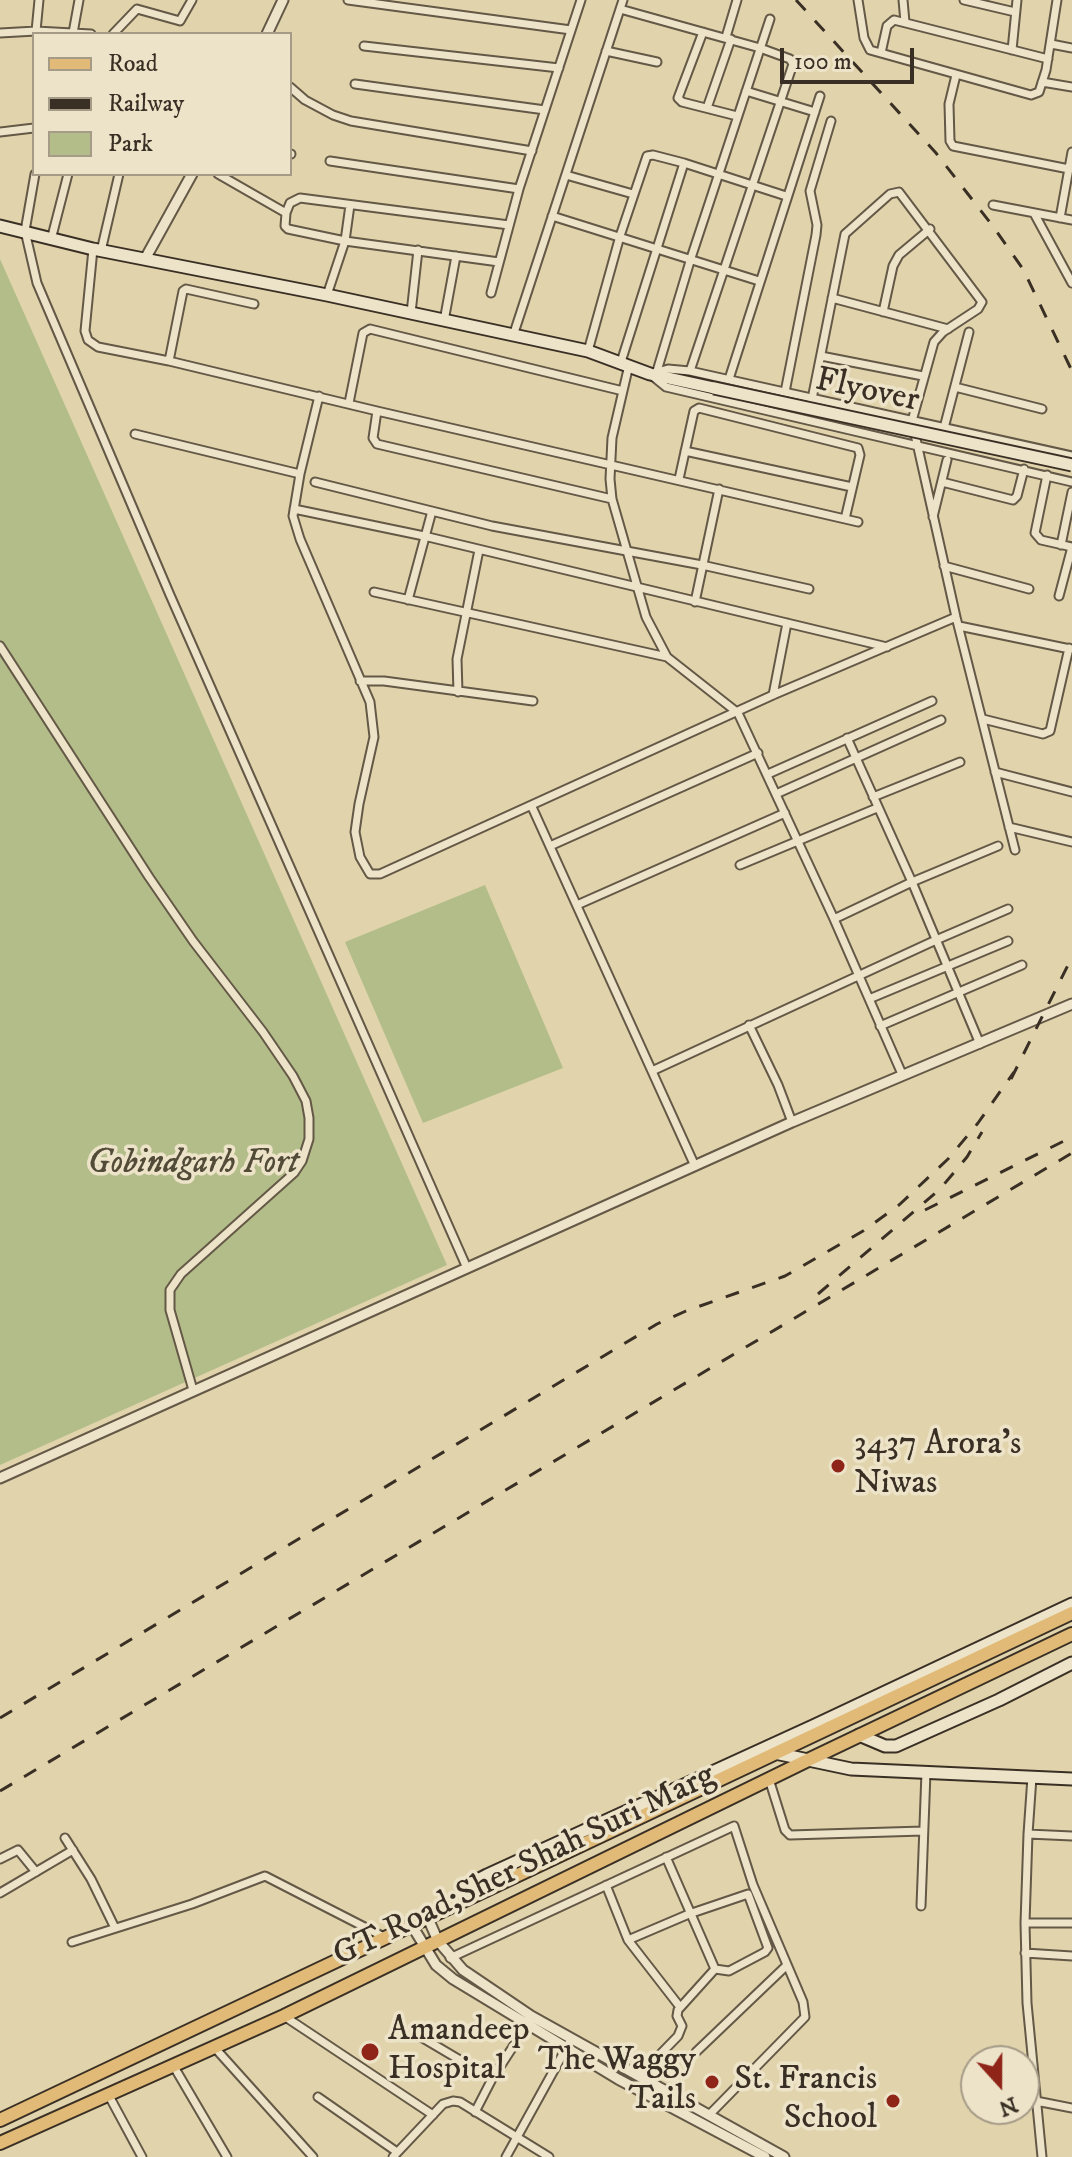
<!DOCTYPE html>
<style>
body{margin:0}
#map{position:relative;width:1072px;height:2157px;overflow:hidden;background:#e1d4ac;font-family:"IM FELL DW Pica",serif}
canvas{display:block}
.legend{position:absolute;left:32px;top:32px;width:260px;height:144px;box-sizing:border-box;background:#ece3c9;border:2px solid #a59b87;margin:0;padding:10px 14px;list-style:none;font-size:24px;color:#3a2f24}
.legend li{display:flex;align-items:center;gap:16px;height:40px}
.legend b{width:40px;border:2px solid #a59b87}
.north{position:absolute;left:960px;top:2045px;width:80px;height:80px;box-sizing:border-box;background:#ece3c9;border:2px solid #a59b87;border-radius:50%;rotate:159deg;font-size:22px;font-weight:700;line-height:32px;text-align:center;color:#3a2f24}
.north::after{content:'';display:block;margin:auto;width:28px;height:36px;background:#8f2418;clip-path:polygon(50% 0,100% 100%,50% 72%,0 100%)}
.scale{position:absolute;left:780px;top:48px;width:134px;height:36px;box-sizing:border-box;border:4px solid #3a2f24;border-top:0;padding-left:10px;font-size:24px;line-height:28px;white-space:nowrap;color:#3a2f24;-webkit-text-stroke:6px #ece3c9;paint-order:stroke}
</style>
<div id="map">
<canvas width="1072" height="2157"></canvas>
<ul class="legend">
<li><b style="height:10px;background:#e0ba76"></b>Road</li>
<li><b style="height:10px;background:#3a2f24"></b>Railway</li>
<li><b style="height:22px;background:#b3bd89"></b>Park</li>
</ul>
<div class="north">N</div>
<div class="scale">100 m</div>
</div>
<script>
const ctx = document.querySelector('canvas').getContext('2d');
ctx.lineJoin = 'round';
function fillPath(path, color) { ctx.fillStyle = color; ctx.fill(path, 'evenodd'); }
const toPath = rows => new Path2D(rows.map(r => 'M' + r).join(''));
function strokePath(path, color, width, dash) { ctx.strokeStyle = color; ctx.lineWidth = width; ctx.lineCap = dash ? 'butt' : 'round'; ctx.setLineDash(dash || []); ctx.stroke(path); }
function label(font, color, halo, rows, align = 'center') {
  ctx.font = font + ' "IM FELL DW Pica",serif'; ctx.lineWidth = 7; ctx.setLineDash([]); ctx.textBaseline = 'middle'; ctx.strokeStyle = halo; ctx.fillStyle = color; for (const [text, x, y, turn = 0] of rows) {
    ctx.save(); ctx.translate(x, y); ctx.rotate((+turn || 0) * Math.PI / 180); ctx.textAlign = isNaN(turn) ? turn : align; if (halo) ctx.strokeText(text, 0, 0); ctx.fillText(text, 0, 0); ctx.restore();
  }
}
const green = toPath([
 [0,259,447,1265,0,1465],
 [485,885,563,1068,423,1123,345,942]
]);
const minor = toPath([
 [348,0,571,30],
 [858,0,864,38,870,50,1031,95,1039,92,1046,70,1057,0],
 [903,0,905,22],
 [964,0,1015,12],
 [620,9,760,48,790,59,793,64,690,371],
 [36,31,91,34],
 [703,32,678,98,682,102,737,116],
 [0,33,36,31,39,0],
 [73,33,79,0],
 [113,34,137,9,180,21,192,0],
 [726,37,737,0],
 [1051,44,1072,48],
 [364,46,559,68],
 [1012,50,1017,0],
 [606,51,657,62],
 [881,53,887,26,894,20,1048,59],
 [956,75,949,104,950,141,953,146,1069,169],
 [1042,82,1072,87],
 [355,84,545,110],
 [290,87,305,100,333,115,351,121,532,151],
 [746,91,815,112],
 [707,108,731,39],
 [0,132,34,128],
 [290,154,291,154],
 [330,161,519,189],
 [35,174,25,231,37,283,170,595,467,1268],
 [218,174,286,213,290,203,300,198,509,225],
 [566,175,633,194],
 [993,205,1072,220],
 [286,213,285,226,288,229,345,241,499,262],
 [1035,215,1072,283],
 [552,216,759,281],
 [1060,218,1072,152],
 [51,240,68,174],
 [93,249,85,331,88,340,98,347,169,361,377,411,858,522],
 [101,251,119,174],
 [491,293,519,189,581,0],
 [327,295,345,241,350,205],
 [832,298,948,329],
 [883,312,893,266,899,255,930,229],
 [411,313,418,250],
 [444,321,456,256],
 [513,336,623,0],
 [588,351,620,236,647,156,653,155,684,163,786,196],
 [821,356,923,376],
 [169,361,183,291,186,289,254,304],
 [621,362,684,163],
 [629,365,612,438,610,479,612,499,646,617,667,657,738,713,834,919,902,1074],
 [657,371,691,258,770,19],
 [729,379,820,96],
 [955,387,1042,409],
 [785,392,816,235,817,225,810,191,831,121],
 [319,396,300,474,293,516,300,539,370,702,374,737,359,804,355,832,360,857,370,874,380,874,773,695,956,617],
 [812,399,845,234,890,194,899,192,982,302,978,309,943,332,934,342,912,421,956,617,1015,850],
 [349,403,363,333,370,329,623,391],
 [377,411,373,438,377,444,612,499],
 [944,428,969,332],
 [135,434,300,474],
 [685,451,852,487],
 [1072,456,690,371,668,369,650,374,666,387,1072,482],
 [1047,475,1035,533,1041,540,1072,547],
 [679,479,694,411,699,408,858,448,860,455,845,519],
 [315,482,492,526,702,565,809,589],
 [942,482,1013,500,1017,496,1024,469],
 [294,509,424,536,887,647],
 [933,517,947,460],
 [1061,545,1072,492],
 [944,566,1029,589],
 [374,592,667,657],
 [1059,596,1072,547],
 [408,600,432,511],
 [695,602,719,489],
 [959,626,1070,649],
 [0,646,149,877,193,941,263,1032,293,1076,306,1101,309,1118,309,1139,302,1161,294,1173,181,1274,170,1290,170,1310,193,1390],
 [360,681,384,681,533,701],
 [458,692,457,659,479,550],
 [773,695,787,623],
 [983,719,1043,734,1050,731,1069,648],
 [847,738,912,882,980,1044],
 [995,772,1072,792],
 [768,774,932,701],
 [776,794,941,720],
 [873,797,960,762],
 [532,807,695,1166],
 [1009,827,1072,842],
 [550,846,758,753],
 [740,865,877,808],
 [577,905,785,813],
 [834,919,912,882,998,846],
 [869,999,1008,941],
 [749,1025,778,1085,792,1122],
 [880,1026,1022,965],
 [652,1071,936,940,1008,909],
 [769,1779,785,1830,790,1835,923,1831],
 [1028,1834,1032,1777],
 [65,1838,91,1879,115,1928],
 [0,1859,18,1850,36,1872],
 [606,1885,628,1940,689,1914,748,1894,768,1948,765,1952,729,1971,715,1969],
 [0,1893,73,1850],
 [921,1906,926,1772],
 [1025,1923,1072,1923],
 [628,1940,680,2007],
 [72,1942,192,1904,265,1876,384,1937],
 [1025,1953,1072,1956],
 [450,1958,734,1826,753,1885,803,2002,805,2017,710,2114],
 [284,2016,433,2115],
 [416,2034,492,2079],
 [215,2048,313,2157],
 [696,2052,786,1966],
 [173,2065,227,2157],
 [640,2075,678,2036,682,2026,677,2016,678,2010,715,1969,666,1857],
 [108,2094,142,2157],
 [318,2097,397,2152],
 [1036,2101,1072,2108],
 [475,2112,492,2079,527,2025],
 [393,2157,443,2104,453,2101,460,2102,549,2157],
 [506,2157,569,2043],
 [1042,2157,1027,2003,1025,1923,1028,1834,1072,1836]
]);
const tertiary = toPath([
 [267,34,283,0],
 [145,259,192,174],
 [0,1478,792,1122,1072,1004],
 [427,1916,438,1941,463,1970,531,2016,784,2157],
 [411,1924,436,1965,453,1979,618,2079,765,2157]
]);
const secondary = toPath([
 [0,226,93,249,327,295,588,351,650,374,714,388],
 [859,1735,885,1746,896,1746,999,1700,1072,1663],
 [775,1753,851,1769,1072,1779],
 [452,1904,468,1885,487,1875,815,1725,1072,1604]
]);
const primary = toPath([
 [0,2120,1072,1613],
 [0,2143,284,2016,806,1761,1072,1634]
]);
const rail = toPath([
 [796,0,936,153,992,225,1023,269,1072,371],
 [1011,1079,1072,957],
 [925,1210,1072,1137],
 [818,1294,940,1189,967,1157,982,1132],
 [0,1718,657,1324,686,1311,785,1276,863,1231,899,1205,948,1159,978,1123,1014,1072],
 [0,1791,1072,1153]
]);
const secondaryBridge = toPath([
 [714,388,1072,465]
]);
const markers = [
 [838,1466,8,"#8f2418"],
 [370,2052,10,"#8f2418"],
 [712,2082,8,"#8f2418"],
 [893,2101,8,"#8f2418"]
];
const streetNames = [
 ["Flyover",867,392,12],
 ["GT Road;Sher Shah Suri Marg",525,1867,-26]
];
const parkNames = [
 ["Gobindgarh Fort",193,1165]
];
const poiNames = [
 ["3437 Arora's",854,1446],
 ["Niwas",854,1485],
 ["Amandeep",388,2032],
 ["Hospital",388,2071],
 ["The Waggy",696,2062,"right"],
 ["Tails",696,2101,"right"],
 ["St. Francis",877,2081,"right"],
 ["School",877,2120,"right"]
];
fillPath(green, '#b3bd89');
strokePath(minor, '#645846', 11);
strokePath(tertiary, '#645846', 13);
strokePath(secondary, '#3a2f24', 15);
strokePath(primary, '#3a2f24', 16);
strokePath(minor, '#ece3c9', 7);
strokePath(tertiary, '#ece3c9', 9);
strokePath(secondary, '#ece3c9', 11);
strokePath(primary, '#e0ba76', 12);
strokePath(rail, '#3a2f24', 3, [14, 14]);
strokePath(secondaryBridge, '#3a2f24', 15, []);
strokePath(secondaryBridge, '#ece3c9', 11);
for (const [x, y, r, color] of markers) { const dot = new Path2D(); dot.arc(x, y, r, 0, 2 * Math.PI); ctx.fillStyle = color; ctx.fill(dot); strokePath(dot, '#ece3c9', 3); }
label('34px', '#3a2f24', '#ece3c9', streetNames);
label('italic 34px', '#524b38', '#ece3c9', parkNames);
label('34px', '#3a2f24', '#ece3c9', poiNames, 'left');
</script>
